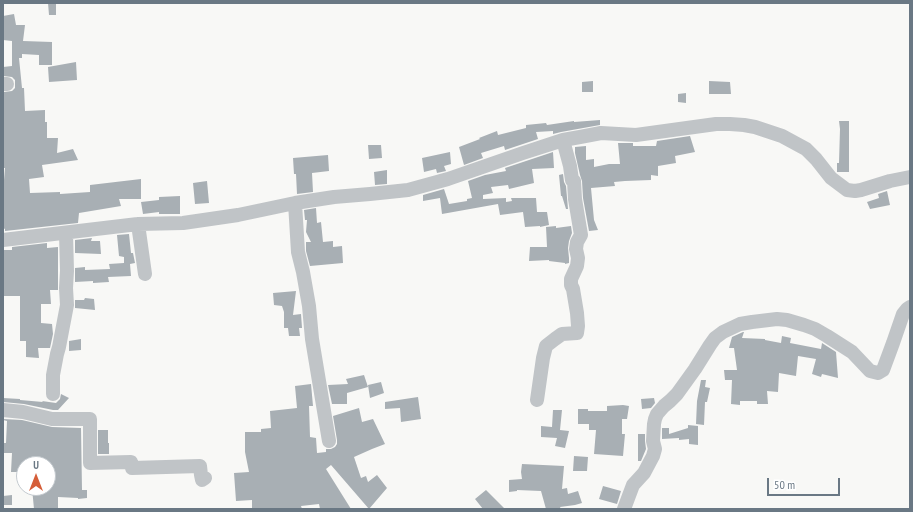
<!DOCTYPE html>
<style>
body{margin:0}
#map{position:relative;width:913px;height:512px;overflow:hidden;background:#f8f8f6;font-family:"PT Sans Narrow",sans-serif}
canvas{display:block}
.frame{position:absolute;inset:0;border:4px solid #6a7884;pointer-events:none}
.north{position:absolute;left:16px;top:456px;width:40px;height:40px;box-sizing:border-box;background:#fff;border:1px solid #c3c9ce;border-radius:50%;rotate:0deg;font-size:11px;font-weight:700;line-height:16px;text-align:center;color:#6a7884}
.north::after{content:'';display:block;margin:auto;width:14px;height:18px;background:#d55e39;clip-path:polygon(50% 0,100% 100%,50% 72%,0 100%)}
.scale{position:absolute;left:767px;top:478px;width:73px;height:18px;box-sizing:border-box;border:2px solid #6a7884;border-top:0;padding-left:5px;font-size:12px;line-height:14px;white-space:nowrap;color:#6a7884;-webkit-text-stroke:3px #fff;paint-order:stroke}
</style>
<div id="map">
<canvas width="913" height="512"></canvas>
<div class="frame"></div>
<div class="north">U</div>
<div class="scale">50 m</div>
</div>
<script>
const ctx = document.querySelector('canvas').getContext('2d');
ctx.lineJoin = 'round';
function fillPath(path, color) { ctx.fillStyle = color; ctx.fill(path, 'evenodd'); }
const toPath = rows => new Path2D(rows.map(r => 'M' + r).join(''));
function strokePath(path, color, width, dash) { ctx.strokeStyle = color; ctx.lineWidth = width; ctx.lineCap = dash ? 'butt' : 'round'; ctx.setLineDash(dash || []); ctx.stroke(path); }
const building = toPath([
 [48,3,56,3,56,15,49,15],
 [14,14,16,25,25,25,23,41,52,42,52,65,39,65,39,55,22,54,22,58,19,58,22,88,24,88,25,111,45,110,45,122,47,122,47,138,58,138,57,153,73,149,78,160,42,165,44,177,29,179,30,193,60,192,60,194,90,192,90,185,141,179,141,199,119,199,121,206,79,213,78,223,5,231,5,229,3,228,3,192,5,168,3,168,3,100,4,100,4,92,12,91,15,88,15,80,12,77,3,76,3,67,12,66,12,41,3,40,3,16],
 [76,62,77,80,49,82,48,67],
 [593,81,593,92,582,92,582,82],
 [709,81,730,82,731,94,709,94],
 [686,93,686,103,678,102,678,94],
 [600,120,600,125,561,132,553,134,553,131,536,132,538,139,505,150,504,146,481,153,483,158,464,165,459,147,480,139,479,138,497,131,498,135,526,128,526,125,546,123,547,125,574,121,574,122],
 [839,121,849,121,849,172,837,172,837,163,839,163,840,129],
 [690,136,695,152,675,156,676,163,658,166,658,176,651,175,651,180,625,181,614,182,615,186,591,188,594,220,598,230,589,231,583,198,582,181,580,175,575,153,575,147,586,146,586,160,594,159,594,167,609,164,620,164,618,143,633,143,633,146,656,146,657,141],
 [368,145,381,145,382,158,369,159],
 [450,152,451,164,444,166,446,171,437,173,436,169,424,172,422,158],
 [553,152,554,168,532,169,534,183,509,189,508,185,491,187,493,193,483,195,483,199,506,198,506,202,512,201,511,198,536,198,537,212,547,212,549,225,540,227,540,226,525,227,523,212,500,215,498,204,442,214,440,198,423,201,423,195,444,189,449,204,467,201,467,199,472,198,468,181,485,175,506,171,505,168],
 [328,155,329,171,312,173,313,192,297,194,296,174,294,174,293,158],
 [387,170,387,184,375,185,374,172],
 [563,174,564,182,566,186,568,209,566,209,562,196,561,196,559,175],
 [207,181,209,203,195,204,193,183],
 [887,191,890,205,870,209,867,202,879,198,878,194],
 [180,196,180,214,159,214,159,212,143,214,141,202,159,200,159,197],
 [316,208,317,223,321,222,323,242,333,241,333,247,342,246,343,263,310,266,306,251,306,242,311,242,306,232,307,220,305,220,304,210],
 [556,226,556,228,571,226,572,233,569,241,568,248,569,258,569,263,565,264,565,263,549,261,549,260,529,261,530,247,547,247,546,227],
 [129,234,131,253,133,253,135,263,130,264,131,276,108,277,109,282,93,283,93,281,75,282,75,268,85,267,85,270,110,269,109,264,124,263,124,257,119,256,117,235],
 [92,238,91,241,100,241,101,254,75,253,75,240],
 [47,243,47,248,58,247,58,290,50,290,51,304,41,304,41,323,52,324,53,334,50,348,38,348,39,358,26,357,26,341,20,341,20,296,3,296,3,250,12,250,12,247],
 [296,291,293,315,301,314,302,328,299,328,300,336,289,336,288,328,284,328,284,312,282,306,274,305,273,293],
 [85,298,94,299,95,310,75,308,75,300,84,300],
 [743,332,744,332,742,338,765,339,765,340,781,343,782,336,791,338,790,343,821,349,822,343,836,352,838,378,822,374,821,377,812,374,816,359,798,356,796,376,779,373,778,392,767,391,768,404,757,404,757,401,740,401,740,405,731,404,732,380,725,380,724,370,737,370,734,348,729,348,732,337],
 [81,339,81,350,69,351,69,341],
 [364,375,368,387,347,393,347,404,332,404,328,385,348,384,346,379],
 [701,380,706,380,705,387,710,388,707,402,705,402,704,425,696,424,697,401],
 [381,382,384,393,370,398,368,385],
 [311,384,313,406,309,406,310,437,316,438,317,453,326,452,326,449,331,449,335,447,337,444,337,440,333,416,359,408,362,422,373,419,385,444,372,449,354,457,361,478,366,476,368,482,377,475,387,488,369,509,331,465,326,469,351,509,320,509,319,504,301,506,302,509,252,509,252,500,236,501,234,473,249,472,245,452,245,432,261,432,261,429,271,428,270,411,297,408,295,386],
 [61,394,69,398,58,410,61,410,53,410,24,404,3,402,3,398,20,399,20,400,43,402,42,401,56,403,60,399],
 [418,397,421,419,401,422,400,408,385,409,385,402],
 [654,398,655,403,651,408,642,409,641,399],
 [623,405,629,406,627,419,622,419,622,434,625,434,623,456,594,454,596,430,589,430,589,424,578,424,578,409,588,409,588,411,607,411,607,406],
 [553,410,562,410,560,430,569,431,565,448,555,446,557,438,541,437,541,426,552,427],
 [3,419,22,420,52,427,81,428,82,490,87,490,87,498,78,499,78,498,58,497,58,509,34,509,32,488,48,488,48,464,24,464,24,472,11,472,12,453,3,453,3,443,6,443,7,421,3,420],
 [688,425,698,426,698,445,689,444,689,439,679,440,679,438,662,439,662,428,669,428,669,434,688,428],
 [98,430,108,430,108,443,109,443,109,454,98,454],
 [638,434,645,434,645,441,646,449,641,461,638,461],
 [574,456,588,457,587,471,573,471],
 [522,464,564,466,562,489,567,488,568,494,578,491,582,503,575,505,560,507,561,509,546,509,541,491,517,490,517,491,509,492,509,480,522,479,521,472],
 [603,486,621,491,617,504,599,499],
 [486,490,505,509,483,509,475,499],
 [12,495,12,505,3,505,3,496]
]);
const minor = toPath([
 [3,84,7,84],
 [295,203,298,252,303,272,309,306,312,339,329,441],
 [138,224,145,274],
 [3,240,138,224,183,223,238,215,295,203,334,197,370,194,408,190,448,179,523,153,563,140,580,137,601,133,636,135,716,124,730,124,744,125,755,127,782,136,806,149,816,159,831,178,847,190,855,191,861,190,890,181,910,177],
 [53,394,53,375,57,354,59,347,67,305,66,288,67,271,66,233],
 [537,400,543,358,546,346,555,339,562,334,577,333,578,326,577,313,573,289,571,285,571,279,577,266,578,258,576,249,577,242,581,235,575,199,574,181,572,180,570,166,563,140],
 [3,410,23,412,52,419,90,419,90,463,131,462,132,468,200,466,201,475,202,480,205,478],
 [624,509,633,485,644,473,653,456,655,449,653,441,654,424,655,419,657,414,664,406,670,401,677,394,695,369,710,345,715,338,723,332,740,324,752,322,777,319,787,320,804,325,815,329,827,336,852,352,870,371,878,373,883,370,893,343,903,314,907,309,910,307]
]);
fillPath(building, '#a8afb4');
strokePath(minor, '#c0c4c7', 14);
</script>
